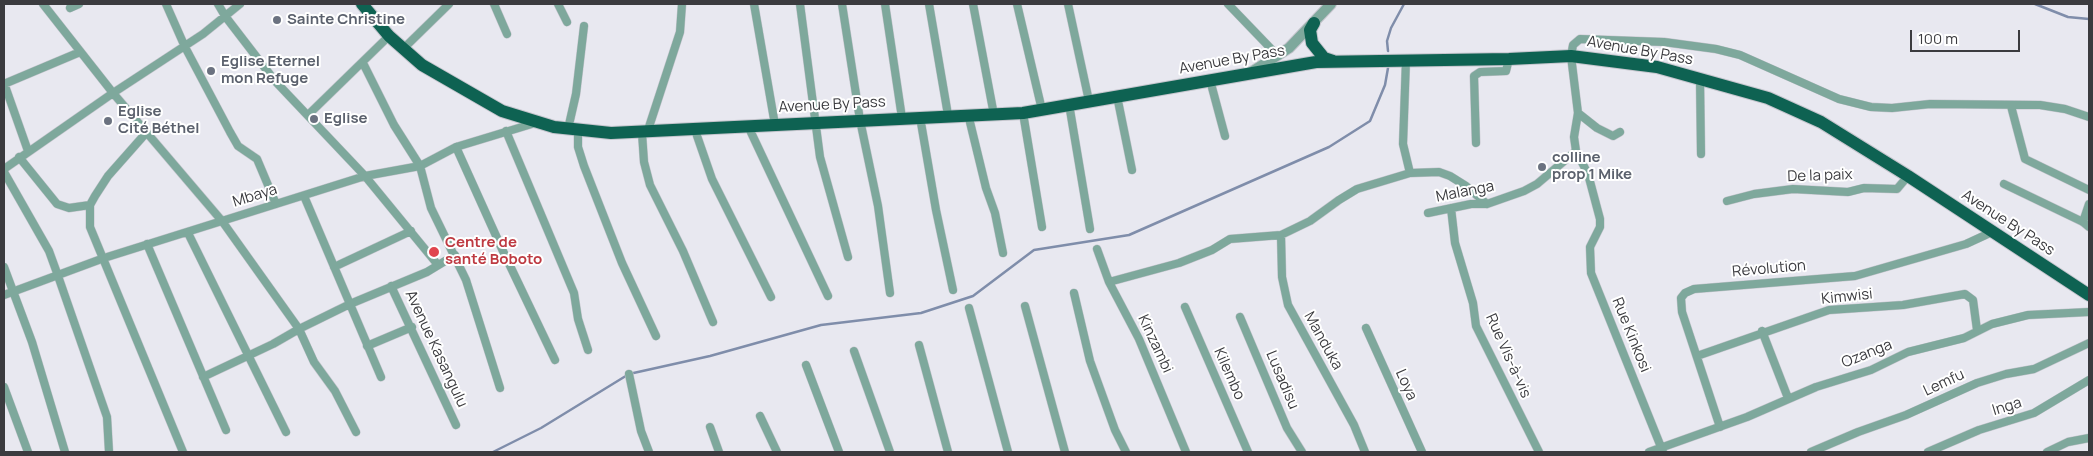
<!DOCTYPE html>
<meta charset="utf-8">
<style>
body{margin:0}
#map{position:relative;width:2093px;height:456px;overflow:hidden;background:#e8e8f0;font-family:Manrope,sans-serif}
canvas{display:block}
.frame{position:absolute;inset:0;border:5px solid #3b3b3f;pointer-events:none}
.scale{position:absolute;left:1910px;top:30px;width:110px;height:22px;box-sizing:border-box;border:2px solid #3b3b3f;border-top:0;padding-left:6px;font-size:15px;line-height:18px;white-space:nowrap;color:#3b3b3f;-webkit-text-stroke:4px #fff;paint-order:stroke}
</style>
<div id="map">
<canvas width="2093" height="456"></canvas>
<div class="frame"></div>
<div class="scale">100 m</div>
</div>
<script>
const ctx = document.querySelector('canvas').getContext('2d');
ctx.lineJoin = 'round';
const toPath = rows => new Path2D(rows.map(r => 'M' + r).join(''));
function strokePath(path, color, width, dash) { ctx.strokeStyle = color; ctx.lineWidth = width; ctx.lineCap = dash ? 'butt' : 'round'; ctx.setLineDash(dash || []); ctx.stroke(path); }
function label(font, color, halo, rows, align = 'center') {
  ctx.font = font + ' Manrope,sans-serif'; ctx.lineWidth = 4; ctx.setLineDash([]); ctx.textBaseline = 'middle'; ctx.strokeStyle = halo; ctx.fillStyle = color; for (const [text, x, y, turn = 0] of rows) {
    ctx.save(); ctx.translate(x, y); ctx.rotate((+turn || 0) * Math.PI / 180); ctx.textAlign = isNaN(turn) ? turn : align; if (halo) ctx.strokeText(text, 0, 0); ctx.fillText(text, 0, 0); ctx.restore();
  }
}
const stream = toPath([
 [2035,4,2068,17,2089,19],
 [1388,51,1387,41,1391,28,1404,4],
 [493,452,541,428,629,374,710,356,821,325,921,313,973,296,1034,250,1129,235,1329,147,1370,121,1385,85,1388,68]
]);
const minor = toPath([
 [43,4,113,93,222,221,299,329,314,362,335,391,356,432],
 [166,4,185,47,230,132,238,146,257,159,276,204],
 [218,4,225,16,275,81,365,176,438,265],
 [494,4,507,34],
 [558,4,567,22],
 [754,4,775,125],
 [800,4,820,157,848,257],
 [842,4,860,120,878,206,890,293],
 [885,4,902,118],
 [929,4,948,115],
 [973,4,994,115],
 [1017,4,1042,110],
 [1068,4,1089,101],
 [1228,4,1278,56],
 [70,8,79,4],
 [403,49,449,4],
 [1406,60,1403,144,1410,173],
 [363,63,394,125,420,166,431,208,466,280,500,388],
 [1700,78,1701,154],
 [1210,80,1225,136],
 [4,83,28,151],
 [4,84,80,52],
 [1117,96,1132,170],
 [1069,104,1090,229],
 [2011,106,2025,159,2089,190],
 [1023,113,1042,227],
 [1578,113,1597,128,1613,136,1620,132],
 [968,114,986,188,995,213,1003,253],
 [308,115,389,36],
 [920,117,936,210,953,290],
 [748,126,828,296],
 [568,129,576,94,584,26],
 [695,130,712,179,771,297],
 [506,131,574,293,578,319,588,350],
 [578,131,578,147,584,166,622,263,656,336],
 [146,133,108,176,95,196,90,205,90,227,183,452],
 [642,133,644,162,650,185,683,251,713,322],
 [647,133,680,32,682,4],
 [1476,143,1474,76,1480,72,1506,71,1509,59],
 [456,147,502,249,555,360],
 [1576,151,1588,174,1600,219,1600,227,1590,247,1591,273,1663,452],
 [19,157,57,204,69,208,90,205],
 [4,169,113,93,203,34,240,4],
 [4,172,49,251,57,273,107,417,109,452],
 [2004,184,2083,222,2089,227],
 [304,196,381,377],
 [1727,201,1754,194,1793,189,1848,192,1864,188,1897,189,1908,176],
 [1451,208,1455,243,1473,303,1476,326,1539,452],
 [1428,213,1471,204,1487,204,1524,191,1537,184,1576,151,1574,137,1578,113,1571,56,1573,45,1580,39,1664,42,1716,49,1740,55,1839,99,1871,107,1892,108,1930,104,2040,105,2065,109,2089,117],
 [2083,222,2089,204],
 [188,233,286,432],
 [1281,235,1282,277,1288,305,1354,425,1365,452],
 [147,244,226,430],
 [1097,249,1109,282,1139,339,1186,452],
 [4,267,32,342,65,452],
 [334,267,411,231],
 [1109,282,1179,263,1212,250,1230,239,1281,235,1310,221,1339,200,1357,189,1410,173,1439,172,1450,176,1466,186,1487,204],
 [391,286,456,425],
 [1074,293,1090,361,1115,430,1126,452],
 [4,295,104,258,276,204,365,176,420,166,456,147,535,123],
 [1025,306,1065,452],
 [1185,307,1248,452],
 [969,308,1008,452],
 [1240,317,1287,428,1302,452],
 [1366,328,1422,452],
 [1762,331,1788,398],
 [919,345,948,452],
 [367,346,412,327],
 [854,351,890,452],
 [1697,356,1829,310,1903,305,1965,294,1973,300,1977,330],
 [806,365,839,452],
 [629,374,641,431,649,452],
 [203,377,273,344,299,329,350,304,427,272,455,255],
 [4,387,28,452],
 [760,416,777,452],
 [710,427,719,452],
 [1720,427,1682,312,1681,298,1685,293,1694,289,1855,276,1966,244,1992,232],
 [1649,452,1747,417,1816,387,1871,370,1908,352,1964,338,1992,324,2028,315,2089,312],
 [1811,452,1858,432,1906,415,1977,383,2006,374,2034,369,2089,343],
 [1928,452,1979,430,2034,413,2089,380],
 [2047,452,2068,442,2089,438]
]);
const tertiary = toPath([
 [1253,71,1289,48,1331,4]
]);
const trunk = toPath([
 [362,4,389,36,422,65,502,111,554,127,611,133,1023,113,1316,62,1509,59,1571,56,1657,67,1768,98,1821,122,1908,176,2089,295],
 [1314,23,1310,30,1312,43,1324,58,1333,61]
]);
const markers = [
 [277,20,5,"#6b7280"],
 [211,71,5,"#6b7280"],
 [314,119,5,"#6b7280"],
 [108,121,5,"#6b7280"],
 [1542,167,5,"#6b7280"],
 [434,252,6,"#e0444e"]
];
const worshipNames = [
 ["Sainte Christine",287,20],
 ["Eglise Eternel",221,62],
 ["mon Refuge",221,79],
 ["Eglise",118,112],
 ["Cité Béthel",118,129],
 ["Eglise",324,119],
 ["colline",1552,158],
 ["prop 1 Mike",1552,175]
];
const streetNames = [
 ["Avenue By Pass",1640,51,10],
 ["Avenue By Pass",1232,60,-10],
 ["Avenue By Pass",832,105,-3],
 ["De la paix",1820,176,-2],
 ["Malanga",1465,192,-11],
 ["Mbaya",255,196,-17],
 ["Avenue By Pass",2008,223,33],
 ["Révolution",1769,269,-5],
 ["Kimwisi",1847,297,-6],
 ["Rue Kinkosi",1631,335,68],
 ["Manduka",1323,341,61],
 ["Kinzambi",1155,344,65],
 ["Avenue Kasangulu",436,349,65],
 ["Ozanga",1867,354,-22],
 ["Rue Vis-à-vis",1508,356,66],
 ["Kilembo",1229,374,66],
 ["Lusadisu",1282,380,67],
 ["Lemfu",1944,383,-25],
 ["Loya",1406,385,66],
 ["Inga",2007,407,-17]
];
const healthNames = [
 ["Centre de",445,243],
 ["santé Boboto",445,260]
];
strokePath(stream, '#7f8daa', 2.5);
strokePath(minor, '#c5c5cd', 9);
strokePath(tertiary, '#c5c5cd', 12);
strokePath(trunk, '#c5c5cd', 14);
strokePath(minor, '#7ea89c', 8);
strokePath(tertiary, '#7ea89c', 10);
strokePath(trunk, '#0e6252', 12);
for (const [x, y, r, color] of markers) { const dot = new Path2D(); dot.arc(x, y, r, 0, 2 * Math.PI); ctx.fillStyle = color; ctx.fill(dot); strokePath(dot, '#fff', 2); }
label('bold 15px', '#5b616d', '#fff', worshipNames, 'left');
label('15px', '#3b3b3f', '#fff', streetNames);
label('bold 15px', '#be3a42', '#fff', healthNames, 'left');
</script>
